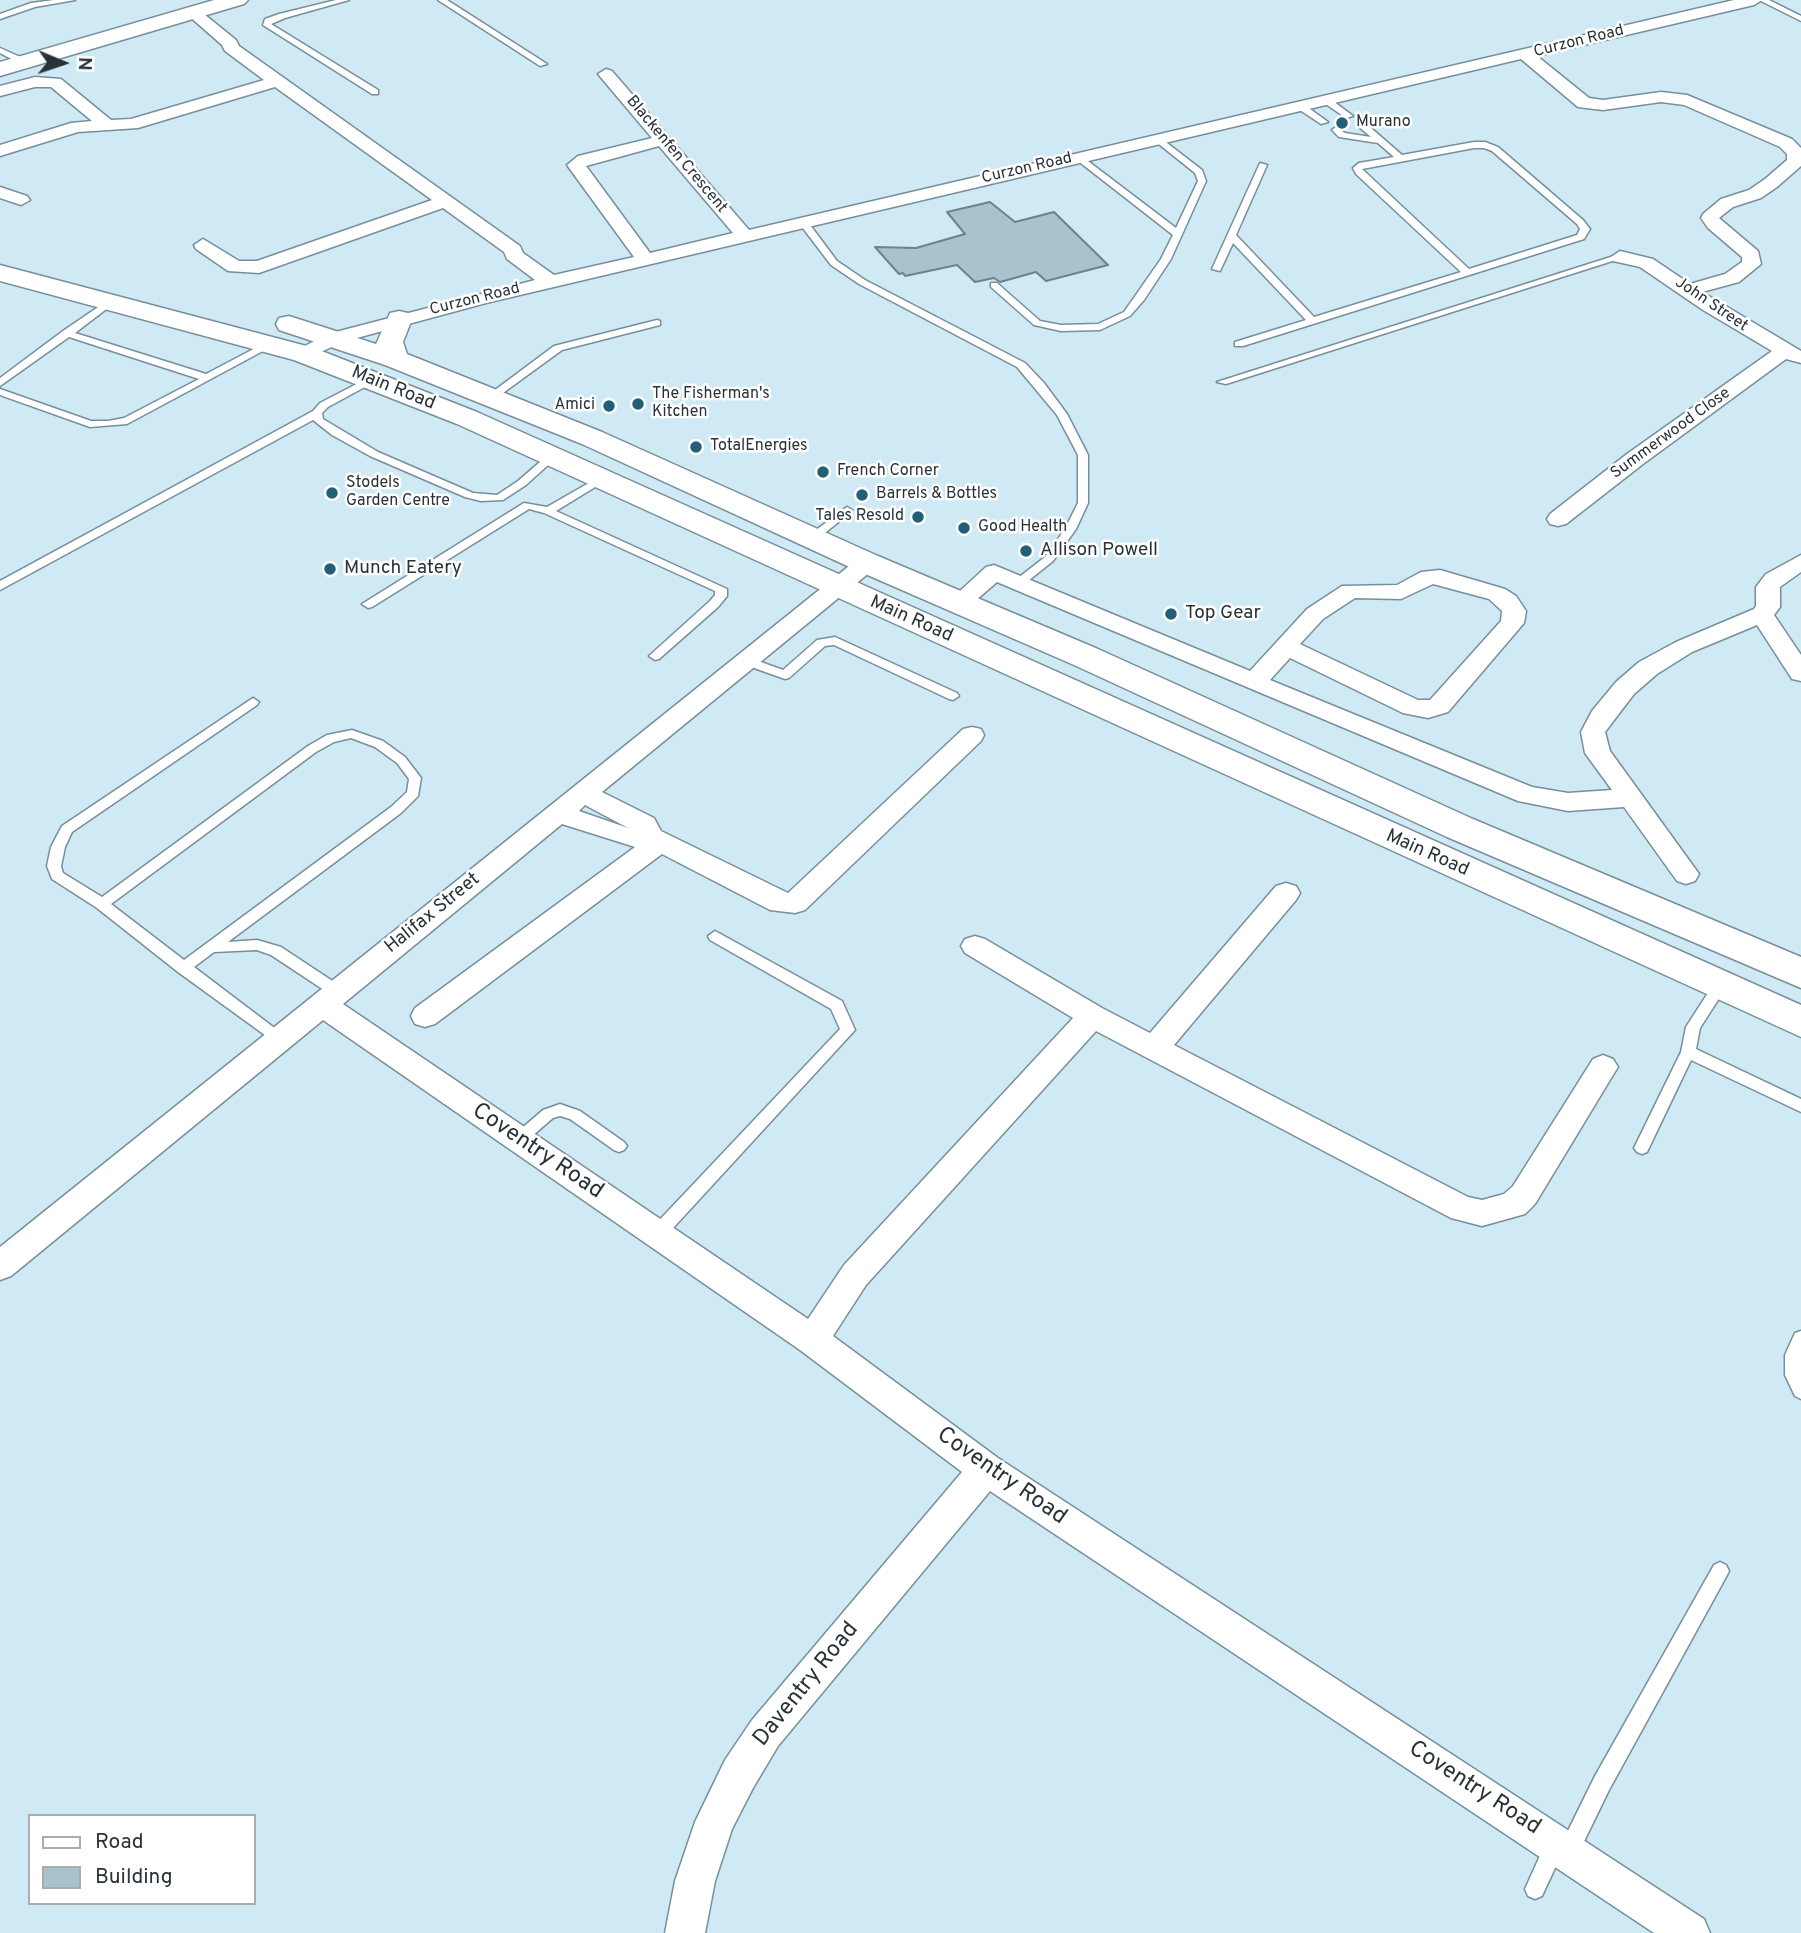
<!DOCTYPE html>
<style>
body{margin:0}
#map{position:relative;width:1801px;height:1933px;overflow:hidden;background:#cfe9f5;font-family:Overpass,sans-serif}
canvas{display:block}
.legend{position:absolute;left:28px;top:1814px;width:228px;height:91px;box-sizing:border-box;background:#fff;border:2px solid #a9adaf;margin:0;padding:9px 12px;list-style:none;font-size:21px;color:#283237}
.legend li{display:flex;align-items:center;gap:14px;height:35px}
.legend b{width:35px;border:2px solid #a9adaf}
.north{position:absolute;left:28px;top:28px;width:70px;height:70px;-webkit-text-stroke:5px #fff;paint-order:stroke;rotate:92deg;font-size:19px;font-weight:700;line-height:28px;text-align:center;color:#283237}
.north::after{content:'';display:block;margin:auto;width:24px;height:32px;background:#283237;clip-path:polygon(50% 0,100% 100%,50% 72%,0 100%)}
</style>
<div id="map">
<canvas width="1801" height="1933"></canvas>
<ul class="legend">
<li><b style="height:9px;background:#fff"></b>Road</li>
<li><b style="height:19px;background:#a9c3ce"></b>Building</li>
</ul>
<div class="north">N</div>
</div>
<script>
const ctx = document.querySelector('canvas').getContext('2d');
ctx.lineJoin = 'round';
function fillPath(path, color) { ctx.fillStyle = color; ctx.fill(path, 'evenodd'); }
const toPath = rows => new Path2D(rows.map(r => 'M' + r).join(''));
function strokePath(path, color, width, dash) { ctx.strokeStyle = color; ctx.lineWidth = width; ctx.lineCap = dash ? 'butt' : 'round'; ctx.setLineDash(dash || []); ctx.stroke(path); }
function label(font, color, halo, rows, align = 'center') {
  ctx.font = font + ' Overpass,sans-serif'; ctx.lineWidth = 5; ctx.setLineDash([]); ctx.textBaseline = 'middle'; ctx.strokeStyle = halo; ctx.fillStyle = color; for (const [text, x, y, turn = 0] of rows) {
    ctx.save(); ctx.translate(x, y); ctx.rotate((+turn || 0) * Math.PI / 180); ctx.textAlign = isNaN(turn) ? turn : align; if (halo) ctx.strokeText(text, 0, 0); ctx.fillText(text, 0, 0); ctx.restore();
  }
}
const building = toPath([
 [990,202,1015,222,1054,212,1108,265,1046,281,1036,272,1000,282,994,278,975,282,957,265,905,276,903,273,899,274,875,247,916,248,965,234,947,212,990,202]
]);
const lane = toPath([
 [54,0,75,0,35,7,0,19,0,14,31,3,54,0],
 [336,0,349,0,285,18,271,24,378,90,378,94,372,94,263,25,265,19,279,14,336,0],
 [438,0,447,0,547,64,540,66,438,0],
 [1759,0,1769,0,1801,16,1801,21,1759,0],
 [0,48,27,60,28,62,21,64,0,53,0,48],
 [1323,98,1329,98,1353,116,1346,118,1323,102,1323,98],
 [1297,104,1303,104,1328,122,1321,124,1297,108,1297,104],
 [1358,122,1364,122,1402,155,1474,142,1485,142,1498,147,1583,220,1590,229,1584,239,1243,346,1235,346,1235,342,1306,320,1233,243,1220,271,1212,269,1260,163,1267,165,1236,235,1314,317,1461,272,1356,174,1353,168,1359,163,1394,157,1378,143,1339,137,1332,130,1336,127,1345,133,1371,137,1358,126,1358,122],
 [1474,148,1484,148,1492,151,1577,224,1580,229,1577,235,1469,269,1362,169,1474,148],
 [1158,136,1202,170,1206,181,1171,259,1144,300,1130,316,1100,330,1061,331,1034,325,991,287,991,283,997,283,1040,321,1061,325,1098,324,1124,312,1161,259,1173,235,1073,157,1080,155,1176,228,1198,181,1195,173,1155,141,1154,139,1158,136],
 [801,221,807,221,837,261,865,280,1025,363,1044,383,1067,414,1088,455,1088,503,1076,529,1053,561,1023,585,1015,585,1013,582,1045,557,1065,529,1078,503,1078,455,1057,415,1017,367,859,284,831,265,799,223,801,221],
 [1617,255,1625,257,1226,384,1217,382,1617,255],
 [110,299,115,302,113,304,75,333,206,374,265,343,274,345,127,424,90,427,0,395,0,389,91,421,108,421,124,418,199,379,69,337,0,386,0,378,63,331,110,299],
 [657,320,660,321,660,325,562,350,496,398,487,396,554,346,657,320],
 [370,377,374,378,374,382,328,407,322,413,323,419,378,452,473,493,497,495,518,481,548,455,556,455,557,457,526,485,503,500,481,501,465,497,370,456,332,435,313,420,0,590,0,581,313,411,320,403,370,377],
 [601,476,605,477,605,481,556,511,727,589,727,596,718,607,659,659,655,660,649,656,710,601,715,595,715,591,544,513,529,509,372,607,368,608,362,604,524,503,547,507,601,476],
 [847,507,852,510,851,512,816,540,808,540,808,536,847,507],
 [835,637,957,693,959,696,953,700,949,699,834,645,825,646,789,678,785,679,743,664,741,661,747,657,783,670,817,640,835,637],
 [253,698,259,702,257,705,72,832,65,847,61,866,63,873,102,897,308,746,327,735,352,730,383,741,405,757,421,778,418,796,401,813,228,942,257,940,281,947,343,988,345,992,343,996,333,996,271,955,257,950,214,952,194,967,285,1036,287,1040,285,1044,280,1046,178,972,97,908,52,879,47,866,51,847,62,826,253,698],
 [351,738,375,747,397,763,409,779,407,792,391,807,184,960,111,904,316,752,334,742,351,738],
 [715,931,842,1001,855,1030,663,1239,657,1241,651,1239,649,1234,651,1229,840,1029,831,1009,710,940,708,936,715,931],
 [1720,981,1725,982,1727,986,1700,1028,1696,1049,1801,1099,1801,1112,1691,1060,1647,1152,1642,1154,1637,1152,1634,1148,1681,1052,1686,1027,1715,982,1720,981],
 [560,1104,580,1111,624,1142,627,1146,624,1150,619,1152,614,1150,570,1119,560,1116,553,1118,524,1143,519,1145,514,1143,511,1139,514,1135,543,1110,560,1104],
 [1801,1331,1801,1399,1795,1396,1785,1375,1785,1355,1795,1333,1801,1331],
 [1720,1562,1726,1565,1729,1571,1726,1577,1609,1790,1576,1858,1569,1861,1562,1858,1561,1855,1542,1896,1535,1899,1528,1896,1525,1889,1547,1840,1554,1837,1561,1840,1562,1843,1595,1776,1714,1565,1720,1562]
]);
const street = toPath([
 [1734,0,1762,0,1754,5,1537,56,1589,98,1603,100,1661,92,1687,95,1792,139,1801,148,1801,166,1777,187,1761,198,1733,207,1719,218,1758,251,1761,264,1739,282,1702,292,1801,351,1801,363,1786,359,1643,464,1566,524,1558,526,1550,524,1547,519,1550,514,1627,454,1772,351,1703,310,1640,267,1613,261,1611,257,1620,251,1653,259,1690,284,1725,274,1742,262,1742,257,1708,228,1701,218,1703,214,1721,199,1749,190,1765,179,1787,160,1787,154,1780,147,1684,105,1661,102,1603,110,1578,107,1521,59,486,303,342,342,304,360,297,358,294,354,297,350,328,334,535,280,507,259,504,252,443,208,259,273,228,271,196,249,194,245,203,239,239,261,257,261,432,200,275,87,138,128,78,132,0,156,0,145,71,123,92,121,51,87,35,87,0,96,0,86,35,77,61,79,111,120,131,119,264,80,225,51,222,45,189,16,186,13,194,8,199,10,236,40,239,46,520,246,523,253,554,275,634,257,567,165,578,156,652,138,598,74,606,69,612,71,749,230,1734,0],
 [659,146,733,233,650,253,586,166,659,146],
 [0,187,27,196,30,200,21,205,0,198,0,187],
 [1801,555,1801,572,1780,587,1780,607,1774,615,1801,655,1801,681,1792,679,1757,625,1692,652,1657,674,1634,694,1605,732,1610,751,1699,874,1695,881,1686,884,1677,881,1624,807,1568,811,1518,801,997,582,968,607,960,609,952,607,948,602,986,567,994,565,1250,671,1307,609,1342,586,1397,585,1421,572,1440,570,1505,589,1516,596,1526,611,1524,623,1448,712,1428,718,1403,713,1290,658,1270,680,1532,787,1568,793,1612,790,1585,753,1581,732,1592,711,1616,682,1639,662,1676,642,1754,609,1756,606,1756,587,1766,574,1801,555],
 [1433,584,1489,599,1502,611,1501,621,1430,700,1418,700,1300,644,1323,619,1355,598,1401,599,1433,584],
 [867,556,875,558,878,563,875,568,602,792,654,818,661,831,788,893,963,729,972,727,981,729,984,735,981,741,805,910,795,913,770,910,662,854,435,1024,425,1027,415,1024,411,1016,415,1008,635,847,562,824,343,1004,808,1319,844,1265,1073,1018,965,953,961,946,965,939,975,936,985,939,1102,1008,1150,1033,1276,886,1286,883,1296,886,1300,893,1296,900,1174,1045,1468,1197,1482,1200,1504,1194,1513,1186,1593,1059,1603,1055,1613,1059,1618,1067,1613,1075,1535,1204,1525,1214,1482,1226,1451,1218,1096,1031,866,1285,833,1336,998,1458,1704,1919,1710,1933,1654,1933,990,1491,778,1746,753,1788,732,1829,715,1881,705,1933,665,1933,675,1881,695,1822,725,1760,752,1720,962,1472,800,1350,323,1020,11,1276,0,1280,0,1247,859,558,867,556],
 [585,805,628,828,579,811,585,805]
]);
const secondary = toPath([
 [214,0,248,0,244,4,0,76,0,62,214,0],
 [0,265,314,348,477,412,1801,1005,1801,1037,457,424,294,360,0,281,0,265],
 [399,311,408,313,412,319,403,342,407,354,602,432,878,556,1098,649,1473,819,1801,957,1801,988,1447,837,1074,665,856,570,582,444,385,365,279,330,276,324,279,318,289,316,376,344,390,313,399,311]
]);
const markers = [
 [1342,123,7,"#236077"],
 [638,404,7,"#236077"],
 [609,406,7,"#236077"],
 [696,447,7,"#236077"],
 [823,472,7,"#236077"],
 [332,493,7,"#236077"],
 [862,495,7,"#236077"],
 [918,517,7,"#236077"],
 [964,528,7,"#236077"],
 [1026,551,7,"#236077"],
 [330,569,7,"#236077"],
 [1171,614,7,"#236077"]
];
const farStreetnames = [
 ["Curzon Road",1579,42,-14],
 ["Blackenfen Crescent",676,155,50],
 ["Curzon Road",1027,169,-13],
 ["Curzon Road",475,300,-14],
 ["John Street",1711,305,34],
 ["Summerwood Close",1671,434,-36]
];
const farPoinames = [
 ["Murano",1356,123],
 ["The Fisherman's",652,395],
 ["Kitchen",652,413],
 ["Amici",595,406,"right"],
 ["TotalEnergies",710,447],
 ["French Corner",837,472],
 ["Stodels",346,484],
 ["Garden Centre",346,502],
 ["Barrels & Bottles",876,495],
 ["Tales Resold",904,517,"right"],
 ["Good Health",978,528]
];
const streetNames = [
 ["Main Road",393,389,22],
 ["Main Road",911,620,24],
 ["Main Road",1427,854,24],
 ["Halifax Street",433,914,-39]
];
const poiNames = [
 ["Allison Powell",1040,551],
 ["Munch Eatery",344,569],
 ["Top Gear",1185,614]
];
const nearStreetnames = [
 ["Coventry Road",537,1152,34],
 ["Coventry Road",1001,1477,35],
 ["Daventry Road",807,1685,-51],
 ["Coventry Road",1474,1789,33]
];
fillPath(building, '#a9c3ce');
strokePath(building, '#6b838e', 2);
strokePath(lane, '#778f9a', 3);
strokePath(street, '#778f9a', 3);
strokePath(secondary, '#778f9a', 3);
fillPath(lane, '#fff');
fillPath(street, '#fff');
fillPath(secondary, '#fff');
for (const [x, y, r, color] of markers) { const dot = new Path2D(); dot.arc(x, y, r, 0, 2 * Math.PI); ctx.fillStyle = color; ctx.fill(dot); strokePath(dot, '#fff', 2.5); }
label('16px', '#283237', '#fff', farStreetnames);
label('16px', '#283237', '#fff', farPoinames, 'left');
label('19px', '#283237', '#fff', streetNames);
label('19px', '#283237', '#fff', poiNames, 'left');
label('23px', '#283237', '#fff', nearStreetnames);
</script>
